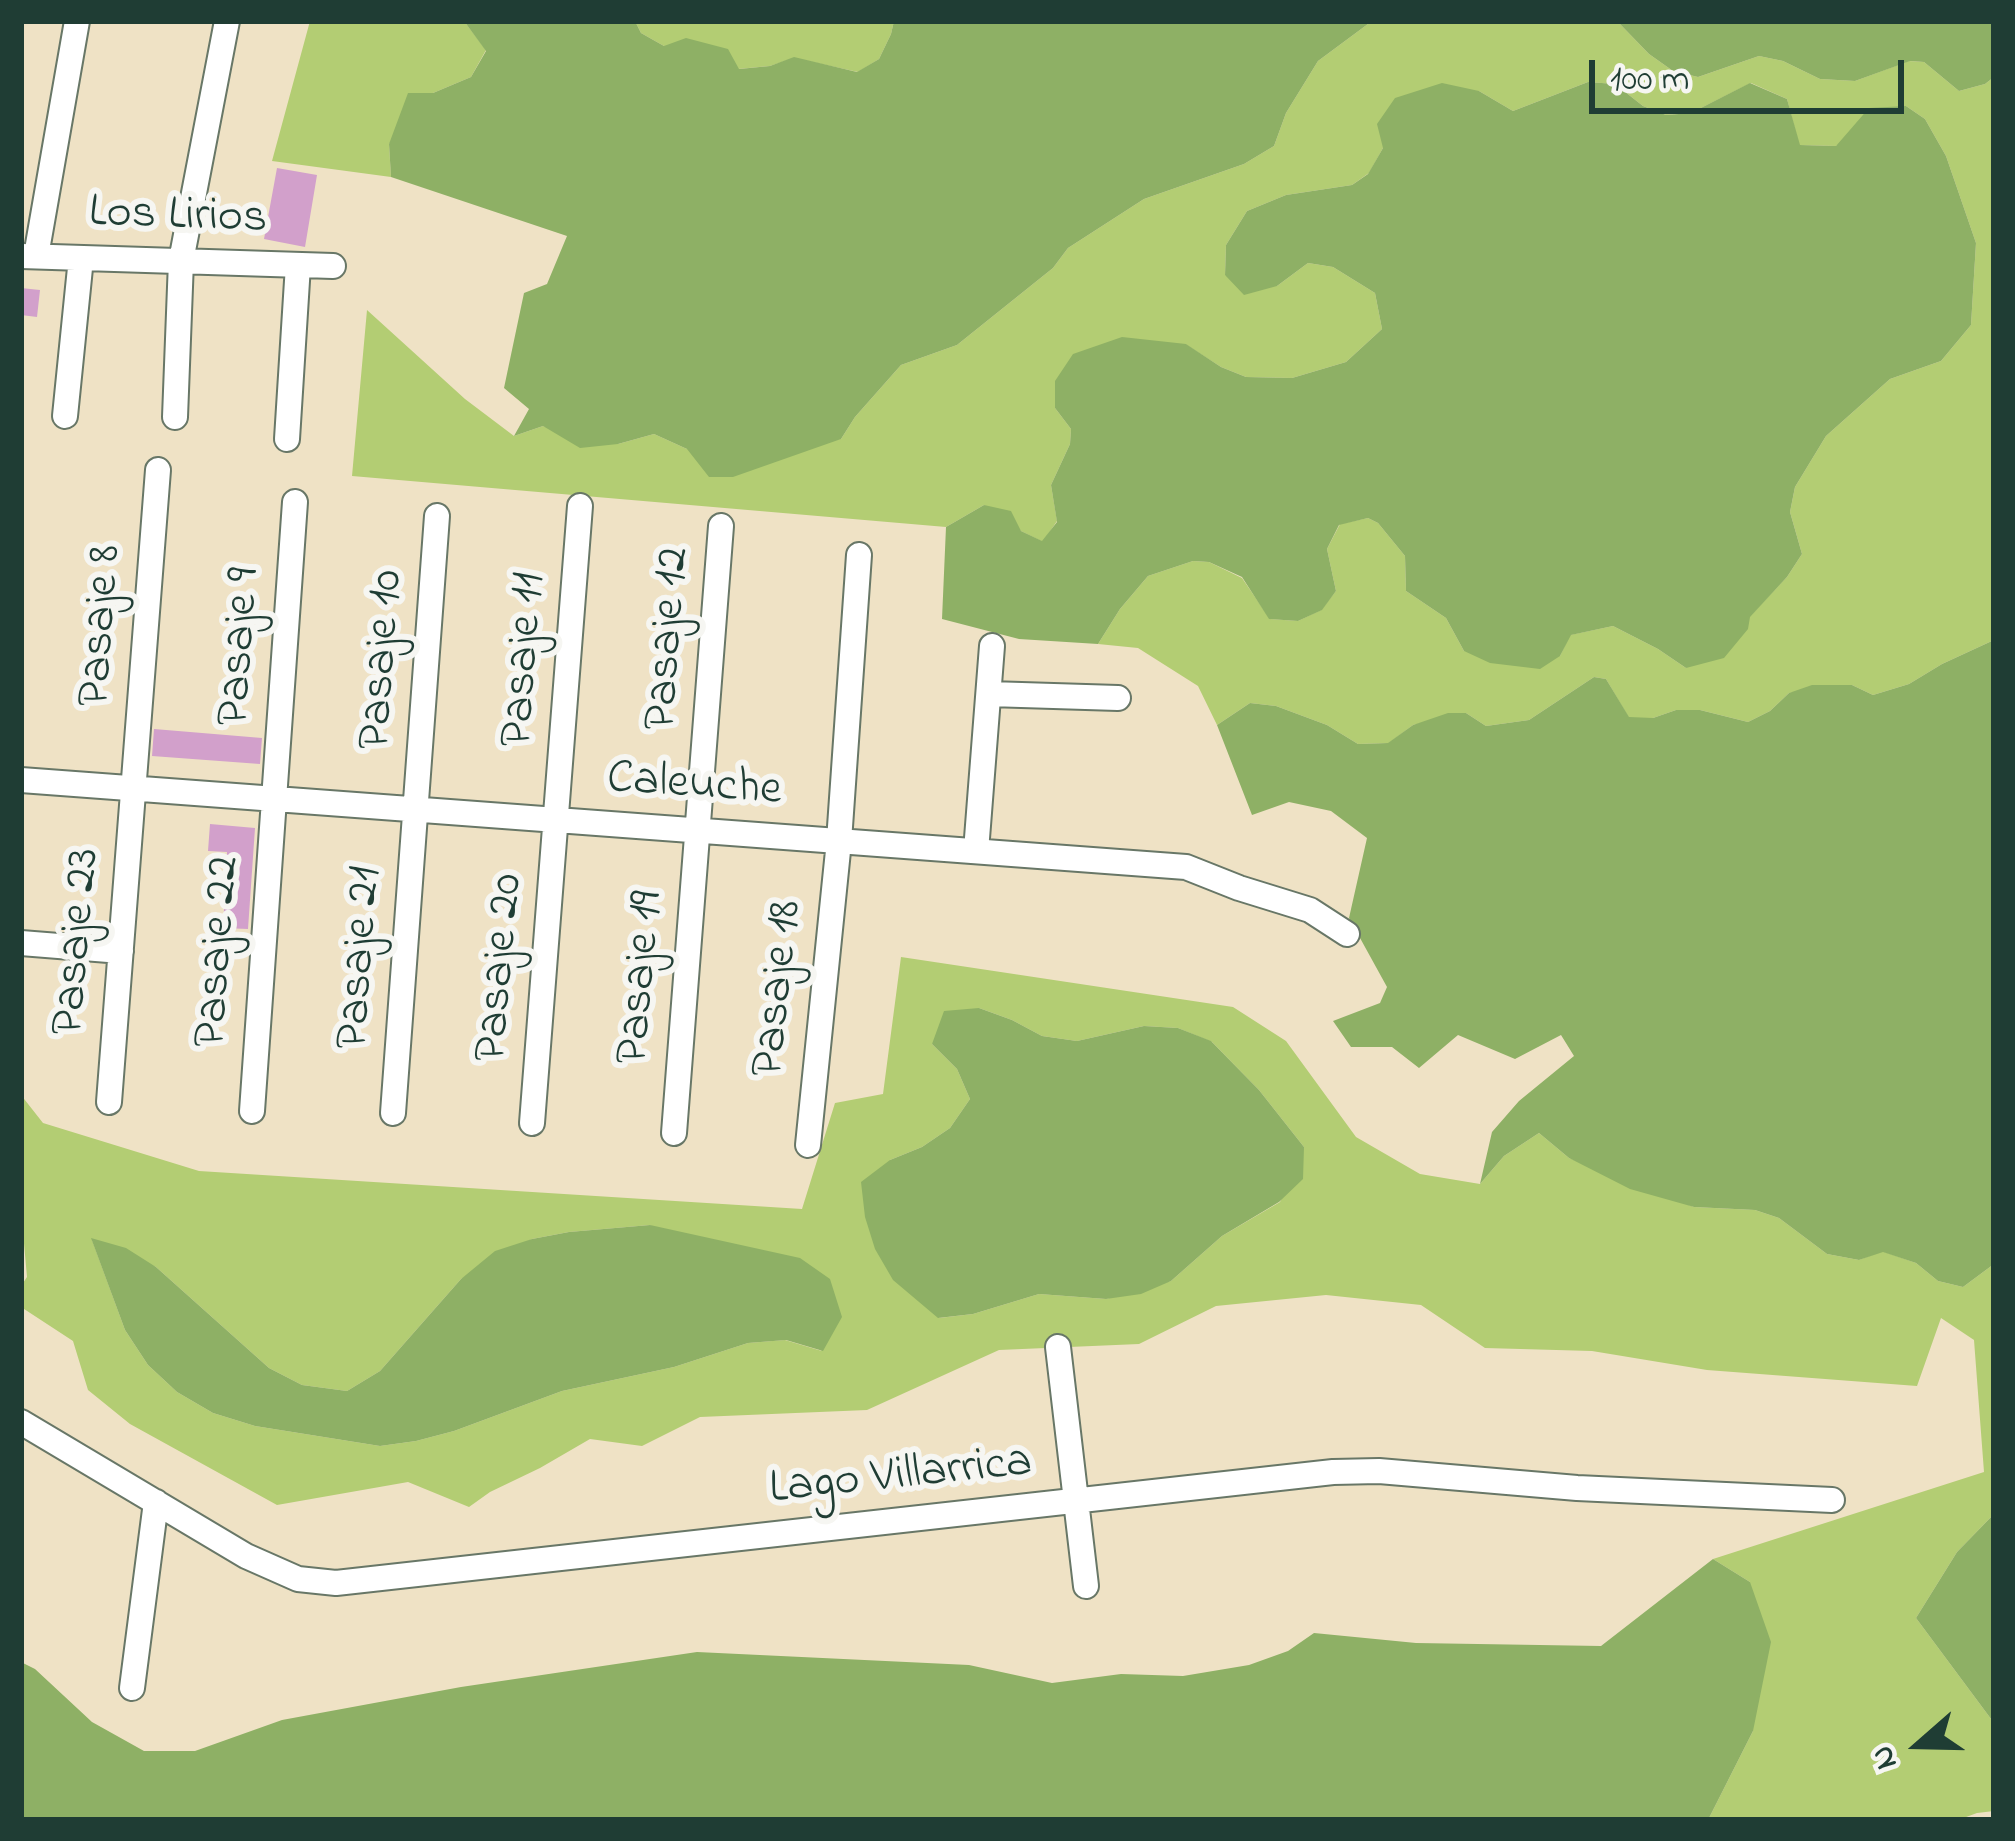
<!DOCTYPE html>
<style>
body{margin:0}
#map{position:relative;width:2015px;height:1841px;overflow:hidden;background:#efe2c5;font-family:"Indie Flower",sans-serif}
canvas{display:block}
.frame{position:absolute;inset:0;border:24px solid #1f3d34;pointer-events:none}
.north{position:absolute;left:1859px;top:1685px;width:120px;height:120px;-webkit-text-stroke:9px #f6f6f2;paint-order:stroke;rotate:250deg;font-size:33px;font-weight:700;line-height:48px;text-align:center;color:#1f3d34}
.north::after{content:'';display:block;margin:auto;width:42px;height:54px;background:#1f3d34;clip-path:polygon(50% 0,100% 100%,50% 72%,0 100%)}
.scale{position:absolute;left:1589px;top:60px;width:315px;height:54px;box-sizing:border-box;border:6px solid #1f3d34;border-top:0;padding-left:15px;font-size:36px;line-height:42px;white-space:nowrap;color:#1f3d34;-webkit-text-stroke:9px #f6f6f2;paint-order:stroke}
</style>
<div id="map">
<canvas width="2015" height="1841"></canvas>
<div class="frame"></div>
<div class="north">N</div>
<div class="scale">100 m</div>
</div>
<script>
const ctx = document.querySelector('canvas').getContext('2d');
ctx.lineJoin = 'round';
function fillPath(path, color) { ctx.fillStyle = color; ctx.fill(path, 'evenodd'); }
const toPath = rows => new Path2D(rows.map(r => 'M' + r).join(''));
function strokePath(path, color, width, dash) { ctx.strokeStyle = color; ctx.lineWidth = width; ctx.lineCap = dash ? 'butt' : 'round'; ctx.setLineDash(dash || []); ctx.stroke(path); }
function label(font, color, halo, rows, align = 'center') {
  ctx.font = font + ' "Indie Flower",sans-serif'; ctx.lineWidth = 12; ctx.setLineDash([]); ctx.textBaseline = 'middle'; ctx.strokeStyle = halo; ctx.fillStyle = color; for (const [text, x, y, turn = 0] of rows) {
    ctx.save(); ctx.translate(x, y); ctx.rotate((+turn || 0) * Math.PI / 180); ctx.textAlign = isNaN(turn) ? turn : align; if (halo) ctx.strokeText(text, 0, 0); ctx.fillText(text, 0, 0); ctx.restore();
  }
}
const green = toPath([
 [310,21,464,21,486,50,471,77,433,93,389,144,391,177,272,161],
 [635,21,894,21,891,34,879,59,858,72,794,58,770,66,738,69,664,46,641,33],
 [1372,21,1617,21,1649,54,1673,71,1698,77,1759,56,1783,61,1820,79,1855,81,1909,61,1924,62,1959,91,1985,84,1994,77,1994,640,1942,664,1909,684,1873,695,1852,685,1789,693,1770,711,1748,722,1700,710,1676,710,1653,718,1629,718,1606,679,1594,677,1529,720,1486,726,1466,713,1413,725,1389,743,1358,744,1327,725,1276,706,1250,703,1217,725,1198,686,1138,648,1098,644,1120,609,1148,576,1193,561,1209,562,1242,578,1270,619,1298,621,1321,610,1336,591,1327,549,1340,524,1368,518,1378,523,1405,556,1406,591,1446,618,1464,651,1560,656,1570,635,1613,626,1658,649,1686,668,1749,617,1787,577,1802,554,1790,512,1795,487,1826,436,1890,379,1941,361,1971,325,1976,243,1946,156,1925,119,1906,106,1836,146,1799,145,1787,99,1751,83,1691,113,1666,115,1643,106,1615,84,1588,82,1513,111,1479,91,1383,148,1369,173,1352,185,1286,195,1247,211,1226,245,1225,275,1277,286,1308,263,1333,267,1375,293,1382,329,1346,362,1292,378,1246,377,1221,367,1185,344,1055,408,1071,429,1070,444,1051,485,1057,521,1043,542,1021,531,984,505,946,527,352,476,367,310,465,399,514,436,543,426,618,444,654,434,687,449,841,439,855,417,901,365,957,345,1053,268,1068,248,1144,199,1244,164,1274,146,1286,113,1318,61],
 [901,957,1233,1007,1286,1041,1356,1137,1420,1174,1480,1184,1504,1156,1539,1133,1569,1158,1694,1207,1755,1210,1779,1218,1827,1254,1859,1260,1882,1251,1916,1263,1938,1281,1963,1287,1994,1264,1994,1514,1957,1552,1916,1618,1994,1723,1994,1811,1977,1813,1958,1820,1712,1820,1709,1818,1753,1731,1750,1582,1713,1559,1984,1472,1974,1340,1941,1318,1917,1386,1707,1370,1592,1351,1485,1348,1421,1305,1326,1295,1216,1306,1139,1344,999,1350,867,1410,700,1417,642,1446,590,1439,540,1468,490,1492,469,1507,408,1482,277,1505,130,1424,88,1390,73,1341,21,1307,21,1286,27,1277,21,1210,21,1095,43,1123,199,1171,802,1209,835,1103,883,1094],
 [979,1008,1012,1020,1042,1036,1077,1041,1144,1026,1178,1028,1212,1042,1259,1090,1304,1147,1280,1202,1222,1236,1171,1281,1106,1299,1039,1294,973,1314,939,1318,890,1160,922,1147,950,1128,970,1099,957,1069,932,1044],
 [650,1225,822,1351,785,1340,748,1343,674,1367,562,1391,454,1431,416,1441,380,1446,255,1426,213,1413,177,1392,148,1365,125,1330,92,1240,156,1267,269,1368,302,1385,347,1391,380,1371,461,1279,532,1239,569,1232]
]);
const forest = toPath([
 [464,21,635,21,641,33,664,46,686,38,728,49,739,69,770,66,794,57,857,72,879,59,891,34,894,21,1372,21,1318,61,1286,113,1274,146,1244,164,1144,199,1068,248,1053,268,957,345,901,365,855,417,841,439,733,477,709,477,687,449,654,434,618,444,580,448,543,426,514,436,529,409,504,388,524,293,547,284,567,236,391,177,389,144,408,93,433,93,471,77,486,51],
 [1617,21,1994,21,1994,77,1985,84,1959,91,1924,62,1910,61,1855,81,1820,79,1783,61,1759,56,1698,77,1673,71,1649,54],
 [1588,82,1615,84,1643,106,1666,115,1691,113,1750,83,1787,99,1800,145,1836,146,1869,108,1906,106,1925,119,1946,156,1976,243,1971,325,1941,361,1890,379,1826,436,1795,487,1790,512,1802,554,1787,577,1750,617,1748,629,1724,658,1686,668,1658,649,1613,626,1571,635,1560,656,1540,669,1490,663,1464,651,1446,618,1406,591,1405,556,1378,523,1368,518,1339,525,1327,549,1336,591,1322,610,1298,621,1269,619,1242,577,1209,562,1193,561,1148,576,1120,609,1098,644,1019,639,942,619,946,527,984,505,1011,511,1021,531,1042,541,1057,522,1051,485,1070,444,1071,429,1055,408,1055,381,1073,354,1122,337,1186,344,1221,367,1246,377,1292,378,1346,362,1382,329,1375,293,1333,267,1308,263,1277,286,1244,295,1225,275,1226,245,1247,211,1286,195,1352,185,1368,174,1383,148,1377,124,1395,98,1442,83,1479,91,1513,111],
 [1994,640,1994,1264,1963,1287,1938,1281,1916,1263,1883,1252,1859,1260,1827,1254,1779,1218,1755,1210,1694,1207,1630,1189,1569,1158,1539,1133,1504,1156,1480,1184,1492,1132,1519,1101,1574,1056,1561,1035,1515,1059,1458,1035,1419,1068,1392,1047,1351,1047,1333,1021,1380,1003,1387,987,1349,918,1367,838,1331,811,1289,802,1252,815,1217,725,1250,703,1276,706,1327,725,1358,744,1388,743,1413,725,1448,713,1466,713,1486,726,1529,720,1594,677,1606,679,1629,717,1653,718,1676,710,1700,710,1748,722,1770,711,1789,693,1812,685,1852,685,1873,695,1909,684,1942,664],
 [979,1008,1012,1020,1042,1036,1077,1041,1144,1026,1178,1028,1211,1041,1259,1090,1304,1147,1303,1179,1279,1202,1222,1236,1171,1281,1141,1294,1106,1299,1039,1294,973,1314,938,1318,893,1280,875,1249,865,1217,861,1182,890,1160,922,1147,950,1128,970,1099,957,1069,932,1044,944,1011],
 [650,1225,800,1258,830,1279,842,1317,823,1351,786,1340,748,1343,674,1367,562,1391,454,1431,416,1441,380,1446,255,1426,213,1413,177,1392,148,1365,125,1330,91,1238,126,1248,156,1267,269,1368,302,1385,347,1391,380,1371,461,1279,495,1251,532,1239,569,1232],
 [1994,1514,1994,1723,1916,1618,1957,1552],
 [1713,1559,1750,1582,1771,1642,1753,1731,1708,1820,21,1820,21,1662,35,1669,92,1722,144,1751,195,1751,282,1720,461,1687,697,1652,969,1665,1052,1683,1121,1674,1183,1676,1249,1665,1288,1651,1314,1633,1416,1643,1601,1646]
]);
const building = toPath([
 [277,168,317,175,305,247,264,239],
 [21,288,40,290,37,317,21,315],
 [154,729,262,738,260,764,152,756],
 [210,824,255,828,248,929,223,928,227,852,208,851]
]);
const street = toPath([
 [21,256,333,266],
 [36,256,77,21],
 [65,416,81,258],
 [175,417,181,261,227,21],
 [287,439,298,265],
 [989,694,1118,698],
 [21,780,1186,867,1239,888,1310,910,1347,934],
 [976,851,992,646],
 [21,943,121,951],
 [109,1102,158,470],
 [252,1111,295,502],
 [393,1113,437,516],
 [532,1123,580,506],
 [674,1133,721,526],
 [808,1145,839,841,859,555],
 [1058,1347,1086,1586],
 [21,1422,246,1556,298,1579,336,1583,1333,1472,1379,1471,1577,1488,1832,1500],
 [132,1688,156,1502]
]);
const streetNames = [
 ["Los Lirios",178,219,2],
 ["Pasaje 8",104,626,-86],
 ["Pasaje 12",671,639,-86],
 ["Pasaje 9",243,647,-86],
 ["Pasaje 10",385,660,-86],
 ["Pasaje 11",527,660,-86],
 ["Caleuche",694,788,4],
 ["Pasaje 23",80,942,-85],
 ["Pasaje 22",221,952,-86],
 ["Pasaje 21",363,958,-86],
 ["Pasaje 20",503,968,-85],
 ["Pasaje 19",644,978,-85],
 ["Pasaje 18",781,989,-84],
 ["Lago Villarrica",901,1479,-6]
];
fillPath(green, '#b3cd73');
fillPath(forest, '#8eb065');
fillPath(building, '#d2a0cb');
strokePath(street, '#687767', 28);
strokePath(street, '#fff', 24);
label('48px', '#1f3d34', '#f6f6f2', streetNames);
</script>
